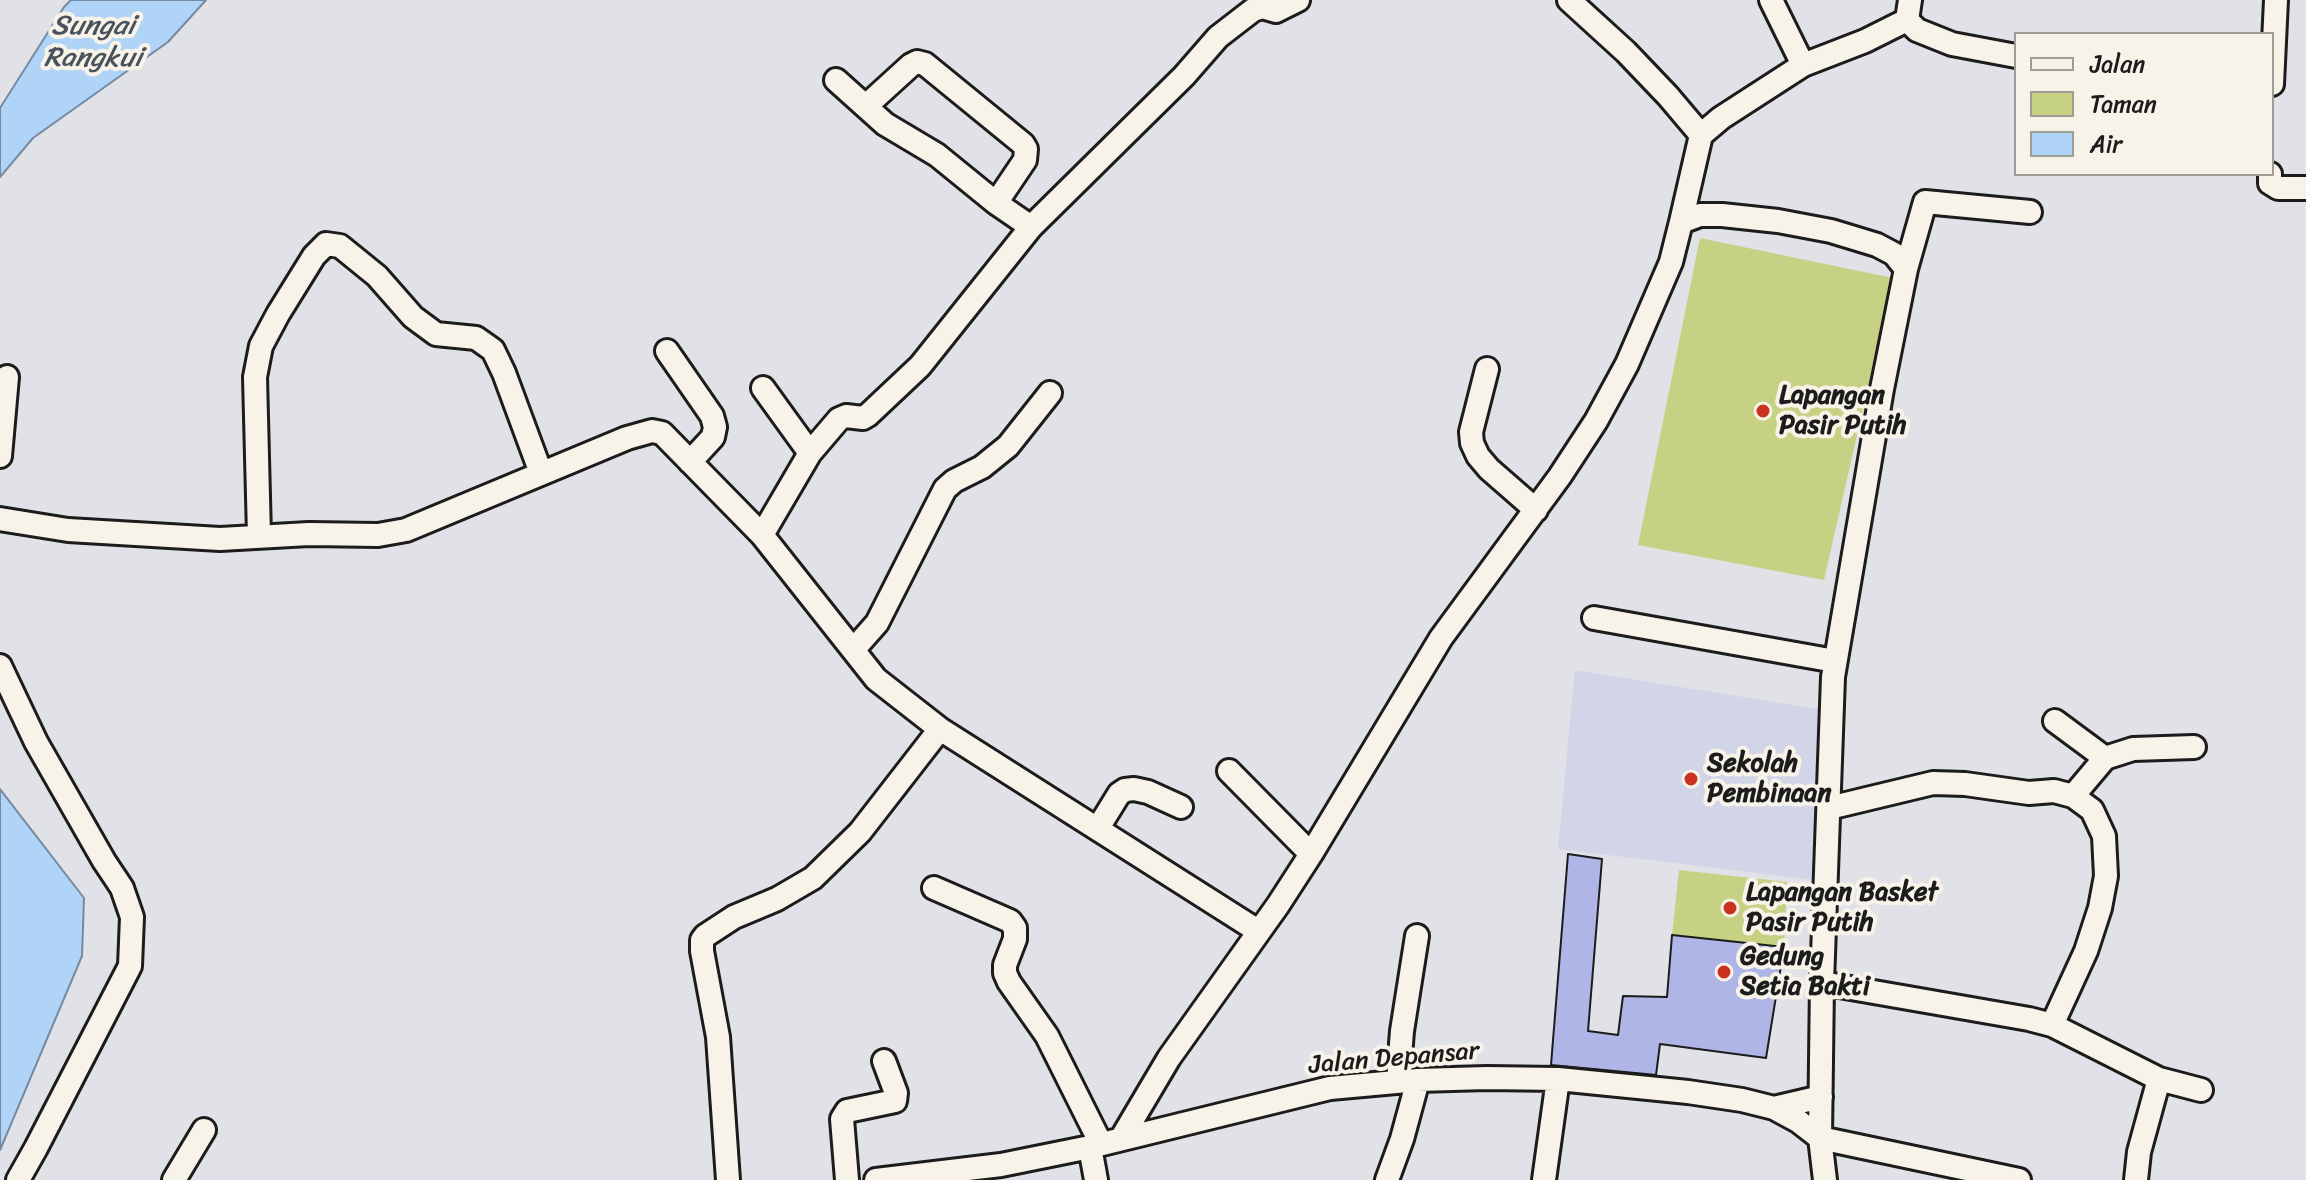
<!DOCTYPE html>
<style>
body{margin:0}
#map{position:relative;width:2306px;height:1180px;overflow:hidden;background:#e1e1e8;font-family:Sriracha,sans-serif}
canvas{display:block}
.legend{position:absolute;left:2014px;top:32px;width:260px;height:144px;box-sizing:border-box;background:#f7f3e8;border:2px solid #9f9d96;margin:0;padding:10px 14px;list-style:none;font-size:24px;color:#1c1c1c}
.legend li{display:flex;align-items:center;gap:16px;height:40px}
.legend b{width:40px;border:2px solid #9f9d96}
</style>
<div id="map">
<canvas width="2306" height="1180"></canvas>
<ul class="legend">
<li><b style="height:10px;background:#f7f3e8"></b>Jalan</li>
<li><b style="height:22px;background:#c6d184"></b>Taman</li>
<li><b style="height:22px;background:#b0d3f8"></b>Air</li>
</ul>
</div>
<script>
const ctx = document.querySelector('canvas').getContext('2d');
ctx.lineJoin = 'round';
function fillPath(path, color) { ctx.fillStyle = color; ctx.fill(path, 'evenodd'); }
const toPath = rows => new Path2D(rows.map(r => 'M' + r).join(''));
function strokePath(path, color, width, dash) { ctx.strokeStyle = color; ctx.lineWidth = width; ctx.lineCap = dash ? 'butt' : 'round'; ctx.setLineDash(dash || []); ctx.stroke(path); }
function label(font, color, halo, rows, align = 'center') {
  ctx.font = font + ' Sriracha,sans-serif'; ctx.lineWidth = 8; ctx.setLineDash([]); ctx.textBaseline = 'middle'; ctx.strokeStyle = halo; ctx.fillStyle = color; for (const [text, x, y, turn = 0] of rows) {
    ctx.save(); ctx.translate(x, y); ctx.rotate((+turn || 0) * Math.PI / 180); ctx.textAlign = isNaN(turn) ? turn : align; if (halo) ctx.strokeText(text, 0, 0); ctx.fillText(text, 0, 0); ctx.restore();
  }
}
const built = toPath([
 [1575,670,1818,709,1815,880,1558,849]
]);
const green = toPath([
 [1700,238,1893,278,1824,580,1638,545],
 [1679,870,1787,882,1784,947,1672,935]
]);
const water = toPath([
 [71,0,206,0,168,42,33,138,0,177,0,108,64,7,71,0],
 [0,789,84,898,82,956,0,1150,0,789]
]);
const building = toPath([
 [1568,854,1602,859,1588,1031,1618,1035,1623,996,1667,997,1672,935,1784,947,1766,1058,1660,1044,1656,1075,1551,1065,1568,854]
]);
const minor = toPath([
 [1569,0,1626,52,1668,96,1701,135],
 [1771,0,1803,65],
 [1910,0,1907,20,1917,30,1952,44,2016,56],
 [836,80,885,124,937,155,996,203,1031,227],
 [2272,84,2276,0],
 [866,106,911,65,917,62,925,64,1023,144,1026,149,1025,160,996,203],
 [2270,174,2270,183,2278,188,2306,188],
 [1681,222,1701,135,1721,118,1803,65,1865,41,1907,20],
 [667,351,712,416,715,427,713,437,690,462],
 [1487,369,1471,432,1472,443,1478,456,1489,469,1536,510],
 [763,388,810,453],
 [0,456,7,377],
 [0,519,68,530,220,539,309,534,378,535,406,530,627,438,652,431,662,433,762,535,876,679,940,729,1258,931],
 [762,535,810,453,839,419,846,416,863,418,868,415,920,366,1031,227,1184,76,1218,37,1253,10,1262,7,1276,11,1298,0],
 [259,536,255,377,261,346,278,314,314,256,326,244,340,246,377,276,413,317,436,334,476,338,493,350,504,373,541,473],
 [1594,618,1835,661],
 [854,649,877,623,945,489,954,481,982,467,1008,446,1050,393],
 [0,666,36,742,104,861,122,888,132,917,130,966,36,1148,18,1180],
 [2055,721,2105,758],
 [1229,771,1311,854],
 [2073,796,2105,758,2133,749,2194,747],
 [1829,808,1933,783,1965,784,2029,793,2054,791,2073,796,2092,810,2104,836,2106,876,2100,908,2086,951,2052,1025],
 [1098,828,1119,794,1125,790,1134,789,1148,792,1181,807],
 [934,888,1010,921,1015,928,1015,939,1005,965,1005,973,1009,982,1047,1036,1101,1144],
 [1822,983,2029,1019,2052,1025,2159,1079,2201,1090],
 [1398,1082,1402,1031,1417,936],
 [1774,1108,1821,1097],
 [1121,1139,1169,1058,1278,905,1311,854,1441,638,1560,476,1596,421,1627,364,1671,262,1681,222,1700,215,1722,215,1778,221,1831,231,1877,245,1894,254,1906,269],
 [1090,1147,1096,1180],
 [174,1180,204,1130],
 [728,1180,718,1037,702,951,702,940,705,936,734,917,777,899,813,878,860,832,940,729],
 [847,1180,842,1119,847,1111,895,1101,896,1093,884,1061],
 [876,1180,1001,1165,1090,1147,1330,1088,1418,1080,1487,1078,1558,1079,1688,1092,1742,1100,1774,1108,1798,1121,1820,1138,2019,1180],
 [1387,1180,1402,1139,1418,1080],
 [1544,1180,1558,1079],
 [1825,1180,1820,1138,1822,983,1833,677,1882,389,1906,269,1925,202,2030,212],
 [2136,1180,2139,1152,2159,1079]
]);
const markers = [
 [1763,411,8,"#c8321e"],
 [1691,779,8,"#c8321e"],
 [1730,908,8,"#c8321e"],
 [1724,972,8,"#c8321e"]
];
const poiNames = [
 ["Lapangan",1779,396],
 ["Pasir Putih",1779,426],
 ["Sekolah",1707,764],
 ["Pembinaan",1707,794],
 ["Lapangan Basket",1746,893],
 ["Pasir Putih",1746,923],
 ["Gedung",1740,957],
 ["Setia Bakti",1740,987]
];
const streetNames = [
 ["Jalan Depansar",1394,1059,-5]
];
const waterNames = [
 ["Sungai",93,27],
 ["Rangkui",93,59]
];
fillPath(built, '#d2d4e8');
fillPath(green, '#c6d184');
fillPath(water, '#b0d3f8');
strokePath(water, '#758aa0', 2);
fillPath(building, '#afb6e7');
strokePath(building, '#1c1c1c', 2);
strokePath(minor, '#1c1c1c', 28);
strokePath(minor, '#f7f3e8', 22);
for (const [x, y, r, color] of markers) { const dot = new Path2D(); dot.arc(x, y, r, 0, 2 * Math.PI); ctx.fillStyle = color; ctx.fill(dot); strokePath(dot, '#f7f3e8', 3); }
label('bold 26px', '#1c1c1c', '#f7f3e8', poiNames, 'left');
label('26px', '#1c1c1c', '#f7f3e8', streetNames);
label('italic 28px', '#48535e', '#f7f3e8', waterNames);
</script>
